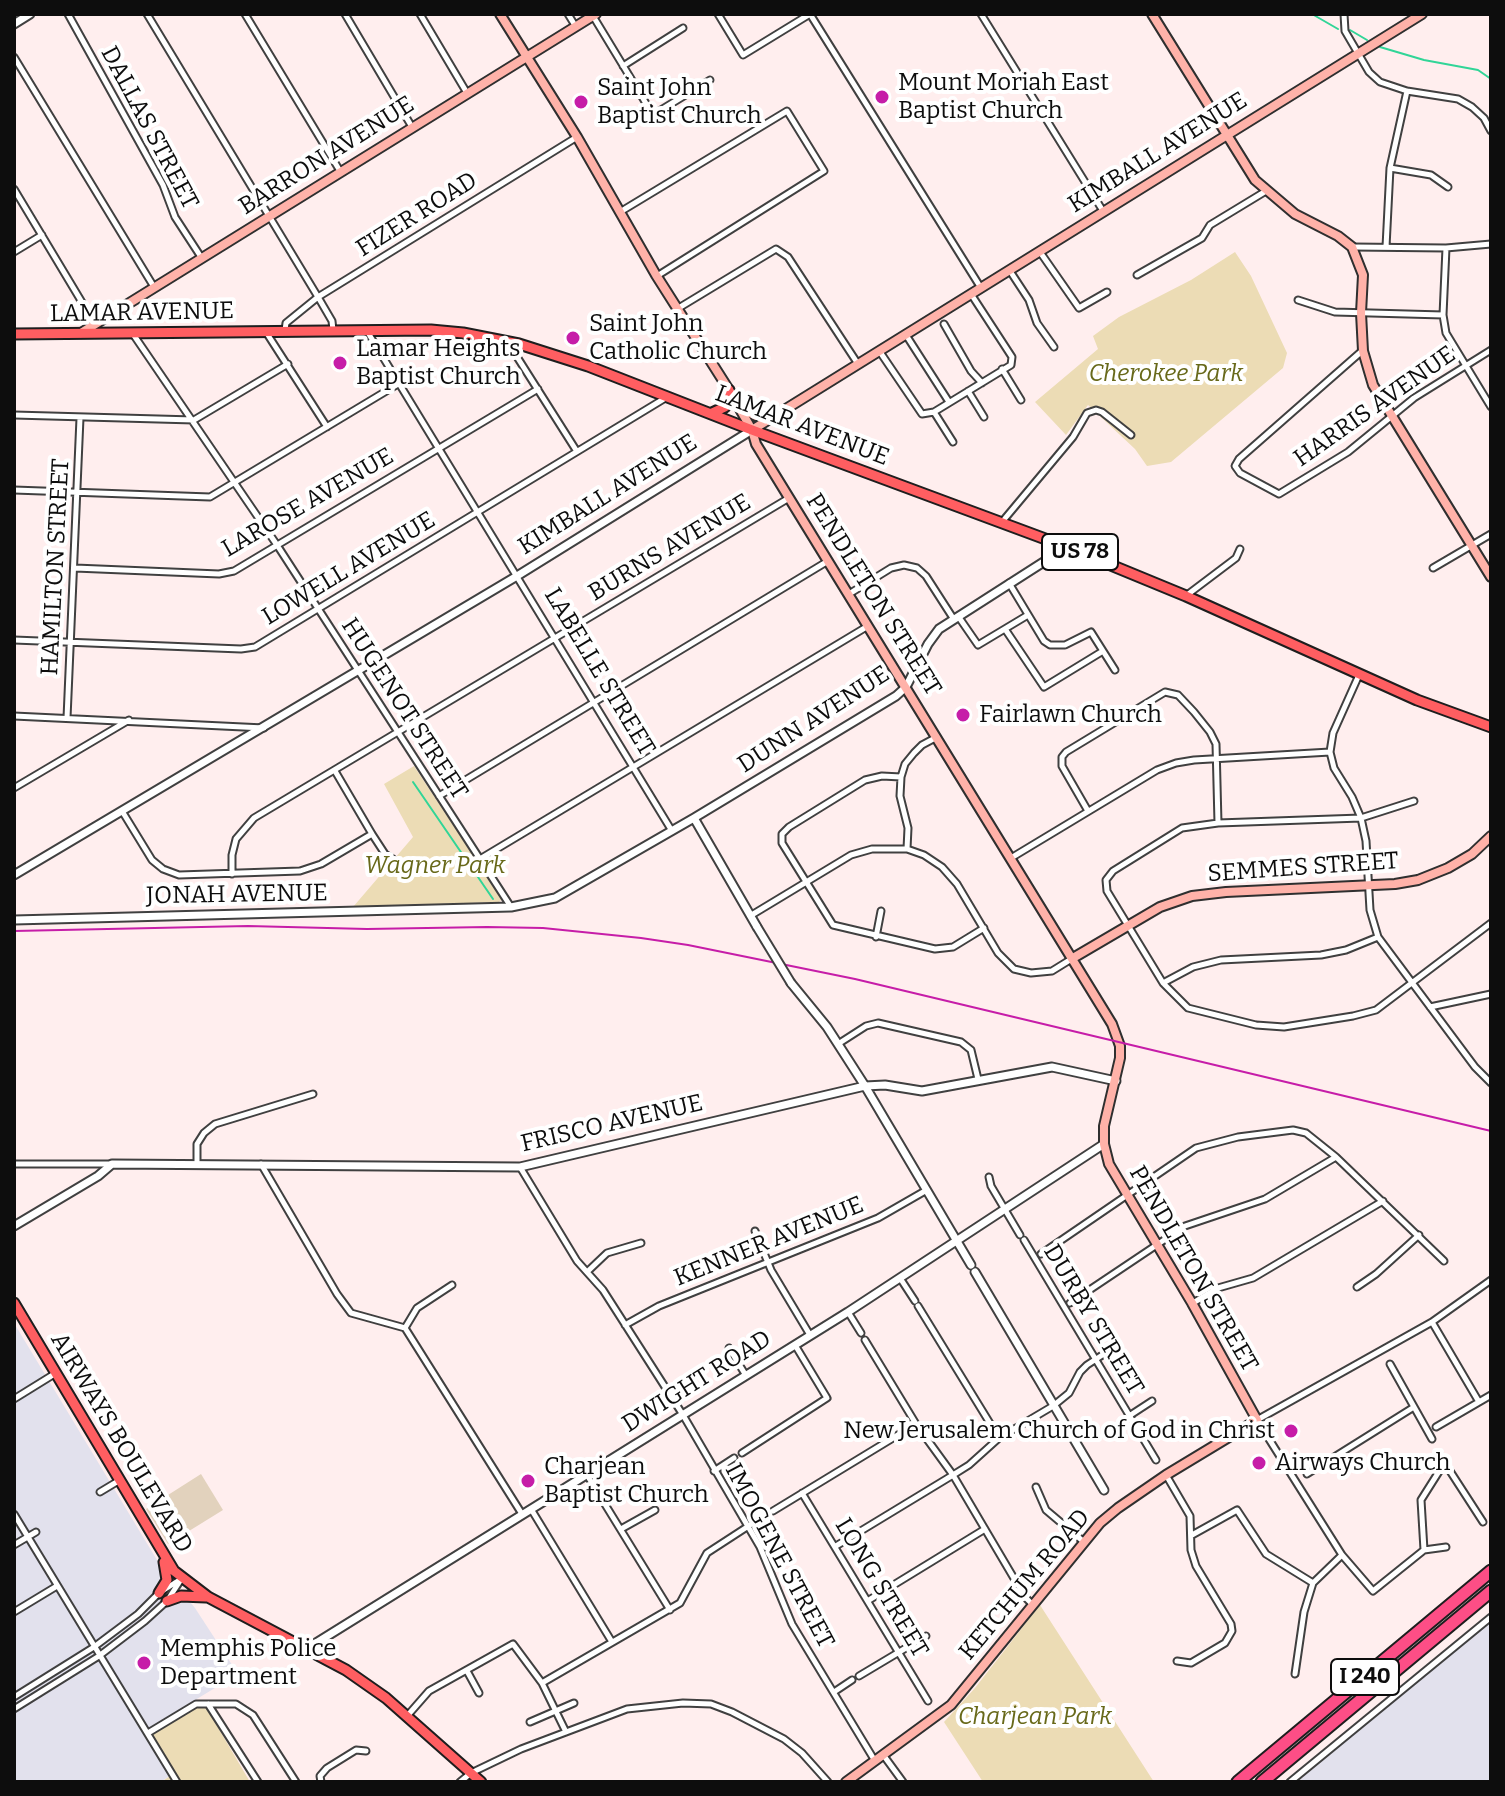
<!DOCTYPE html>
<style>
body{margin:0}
#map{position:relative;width:1505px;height:1796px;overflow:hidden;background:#fee;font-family:Bitter,serif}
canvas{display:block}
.frame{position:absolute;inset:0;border:16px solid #0d0d0d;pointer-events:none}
</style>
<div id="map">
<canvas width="1505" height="1796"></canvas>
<div class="frame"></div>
</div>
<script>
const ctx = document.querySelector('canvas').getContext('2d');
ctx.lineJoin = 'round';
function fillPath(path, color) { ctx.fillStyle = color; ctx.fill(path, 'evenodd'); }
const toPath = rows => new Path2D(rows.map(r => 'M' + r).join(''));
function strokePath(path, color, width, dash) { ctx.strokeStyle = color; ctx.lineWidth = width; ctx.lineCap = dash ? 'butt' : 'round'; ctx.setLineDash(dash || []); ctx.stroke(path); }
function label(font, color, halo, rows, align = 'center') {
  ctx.font = font + ' Bitter,serif'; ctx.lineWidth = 8; ctx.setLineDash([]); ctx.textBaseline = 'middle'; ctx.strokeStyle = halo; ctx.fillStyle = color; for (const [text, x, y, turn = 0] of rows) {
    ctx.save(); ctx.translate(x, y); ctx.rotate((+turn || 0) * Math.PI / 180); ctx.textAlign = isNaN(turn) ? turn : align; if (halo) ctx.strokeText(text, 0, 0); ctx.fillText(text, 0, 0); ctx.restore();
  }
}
const industrial = toPath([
 [14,1323,160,1565,195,1608,238,1674,144,1731,170,1776,160,1782,14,1782],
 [1491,1621,1491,1782,1297,1782,1425,1675]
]);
const green = toPath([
 [1235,252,1251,276,1287,353,1283,368,1171,462,1147,466,1135,449,1088,405,1066,435,1035,402,1098,349,1093,336,1119,317,1191,280],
 [414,766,502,899,499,902,353,907,413,837,384,784],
 [1040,1605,1154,1782,983,1782,944,1722,975,1688],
 [204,1705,216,1724,250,1782,161,1782,170,1776,152,1735,157,1730,197,1706]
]);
const cemetery = toPath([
 [201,1474,223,1510,168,1544,146,1509]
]);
const stream = toPath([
 [1312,14,1338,29],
 [1350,30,1367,40],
 [1380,47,1424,60,1478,70,1491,79],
 [413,782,493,899]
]);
const minor = toPath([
 [68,14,163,185,175,217,201,257],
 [147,14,318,297,332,321,333,330],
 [245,14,340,171],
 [345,14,412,127],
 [420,14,467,93],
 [568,14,576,27],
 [718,14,743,55,810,14,981,288],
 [981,14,1103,211],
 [1344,14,1345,31,1369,72,1380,82,1407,91,1458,99,1472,107,1484,118,1491,131],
 [593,16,650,110,656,113,710,80],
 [14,57,154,287],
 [623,66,683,28],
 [1390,168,1431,175,1448,187],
 [14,189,95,324],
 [620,212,787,111,824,171,657,276],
 [1353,247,1446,248,1491,244],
 [1386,247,1390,168,1407,91],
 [1446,248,1443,315,1446,333,1491,407],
 [14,252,42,235],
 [1040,252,1079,308,1107,292],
 [1010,271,1029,300,1037,323,1054,347],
 [1137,275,1202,238,1210,225,1266,191],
 [1298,300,1335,312,1443,315],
 [677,309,776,249,788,257,858,364],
 [944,324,971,371,982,383],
 [285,330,286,323,318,297,577,137],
 [367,331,672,831],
 [266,332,327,427],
 [133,334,277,545,511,907],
 [906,335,949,402],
 [507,341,576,450],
 [1362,351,1239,459,1235,466,1240,473,1279,494,1348,452,1414,398,1491,350],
 [880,352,922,414,934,412,1011,365,1012,357,971,294],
 [1002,369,1021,400],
 [968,391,984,417],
 [934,412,953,442],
 [14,415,194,420,288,364],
 [14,490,210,497,398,384],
 [1002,522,1073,437,1087,413,1096,410,1102,412,1131,435],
 [75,568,219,574,234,571,538,389],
 [1433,568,1491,534],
 [1009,583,1044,641,1050,645,1065,645,1091,632,1115,670],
 [849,594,891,568,904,565,917,568,926,576,953,618],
 [1187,595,1236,558,1240,549],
 [958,616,978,645,1028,615],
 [1005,629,1044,687,1103,651],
 [14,640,241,649,255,647,667,397],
 [1359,675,1333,733,1330,752,1334,768,1352,797,1361,818,1366,841,1370,910,1378,937,1475,1067,1491,1083],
 [14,716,264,728],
 [67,718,80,418],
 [335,771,372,834,385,854,393,859],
 [901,777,882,776,865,780,789,827,782,834,782,843,833,925,935,949,953,947,984,928],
 [14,788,129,720],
 [439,796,828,561],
 [1414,801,1361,818,1218,823,1182,828,1113,871,1106,880,1107,891,1163,983,1188,1008,1256,1025,1284,1027,1353,1016,1376,1010,1491,923],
 [122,811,152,860,163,869,179,875,300,871,321,864,372,834],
 [1088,811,1062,766,1062,757,1066,752,1165,692,1178,695,1194,712,1210,732,1216,744,1218,823],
 [907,849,908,828,900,796,901,777,905,764,914,753,922,745,937,737],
 [1011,858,1157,770,1176,763,1194,760,1330,752],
 [480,859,868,626],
 [232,874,232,855,236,839,254,818,789,498],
 [750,916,851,855,872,849,907,849,924,855,942,867,957,884,998,953,1014,969,1031,973,1052,971,1073,958],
 [876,937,881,911],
 [1163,983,1193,967,1221,960,1321,955,1346,950,1378,937],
 [1430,1007,1491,994],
 [838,1044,866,1026,878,1023,961,1042,971,1050,978,1079],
 [14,1164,112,1164],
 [197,1164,197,1144,204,1133,215,1124,313,1094],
 [261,1164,337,1294,351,1313,405,1328,522,1514],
 [520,1167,577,1261,603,1290,683,1415,760,1547,792,1624,875,1761],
 [989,1177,991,1186,1020,1235],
 [755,1231,771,1270,810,1335],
 [1024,1240,1156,1460],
 [1041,1254,1196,1148,1238,1137,1293,1130,1306,1133,1336,1157,1444,1261],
 [587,1272,607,1253,641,1243],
 [900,1278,915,1301],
 [1357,1287,1376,1274,1419,1235],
 [1070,1303,1185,1226,1265,1199,1336,1157],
 [1193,1303,1218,1288,1253,1278,1383,1201],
 [918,1306,999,1438],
 [848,1312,861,1333],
 [1432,1322,1479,1402],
 [625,1325,659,1306,878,1218,925,1191],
 [405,1328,417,1308,452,1285],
 [865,1340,916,1424,953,1475,1025,1597,1033,1605],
 [729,1348,745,1374],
 [1390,1364,1432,1439],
 [14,1399,56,1373],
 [1129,1416,1152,1401],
 [1436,1427,1491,1395],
 [742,1453,827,1398,795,1345],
 [1439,1454,1483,1522],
 [1445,1462,1421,1500,1424,1550,1373,1591,1342,1555,1257,1420,1432,1322,1491,1280],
 [714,1471,734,1458],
 [1307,1474,1414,1407],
 [587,1475,670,1610],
 [1166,1475,1190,1516,1191,1550,1196,1566,1231,1624,1232,1631,1225,1643,1191,1663,1177,1661],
 [1036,1487,1046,1510,1084,1542],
 [100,1492,120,1480],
 [802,1493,928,1701],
 [531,1509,612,1642],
 [773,1511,916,1424],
 [14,1514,177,1782],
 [621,1529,655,1510],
 [1192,1535,1237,1510,1266,1554,1313,1583],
 [14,1545,36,1532],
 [836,1546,953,1475,969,1465,999,1438,1053,1406,1069,1393,1080,1372,1087,1365,1113,1348],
 [1424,1550,1446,1547],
 [869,1600,985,1529],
 [14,1612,57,1586],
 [467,1671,479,1693],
 [1295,1674,1304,1612,1313,1583,1342,1555],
 [859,1676,926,1636],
 [542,1683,680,1603,707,1553,767,1514],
 [834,1692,852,1680],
 [14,1697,94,1647,138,1614,159,1593,181,1579],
 [208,1704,258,1782],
 [14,1709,99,1656,145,1621,167,1601,182,1578],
 [408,1715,429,1691,513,1644,542,1683,566,1732],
 [530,1722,574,1703],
 [148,1733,196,1704,236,1704,253,1715,296,1782],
 [884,1756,903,1782],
 [321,1782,320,1776,327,1768,356,1750,366,1751],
 [460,1782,471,1773,521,1749,627,1709,683,1703,711,1704,732,1712,784,1739,802,1753,828,1782],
 [1290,1782,1491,1617]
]);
const tertiary = toPath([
 [14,24,30,14],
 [694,818,757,927],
 [14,875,517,576,752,430],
 [14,920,511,907,555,898,694,818,896,696,906,687,928,644,939,629,1067,547],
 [791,983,827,1027,865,1086,971,1265],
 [14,1226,98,1176,112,1164,520,1167,865,1086,885,1085,922,1091,1052,1067,1116,1081],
 [975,1272,1104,1490],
 [308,1648,848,1312,1104,1144]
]);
const secondary = toPath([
 [500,14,577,137,656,275,729,390,752,430,756,444,1112,1024,1120,1046,1120,1058,1104,1126,1104,1144,1109,1164,1192,1303,1257,1420,1166,1475,1118,1508,1100,1523,951,1705,846,1782],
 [1152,14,1255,180,1295,214,1338,236,1352,247,1363,275,1361,313,1363,351,1373,385,1491,577],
 [81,333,596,14],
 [741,408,756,416,777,412],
 [752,430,1422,14],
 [1073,958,1160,907,1192,896,1226,892,1395,884,1418,880,1448,868,1472,854,1491,836]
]);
const primary = toPath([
 [14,334,431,330,463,333,519,344,588,366,752,430,1067,547,1186,596,1417,700,1491,727],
 [712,413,725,407,729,390],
 [14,1303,174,1571,208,1597,346,1670,386,1698,481,1782],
 [159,1593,167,1580,164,1562],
 [167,1601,181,1596,206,1597]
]);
const motorway = toPath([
 [1238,1782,1491,1571],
 [1262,1782,1491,1591]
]);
const rail = toPath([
 [14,931,248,926,367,929,487,927,543,928,641,938,688,945,855,979,1491,1131]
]);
const tertiaryBridge = toPath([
 [757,927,791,983]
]);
const markers = [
 [882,97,8,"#c61da8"],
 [581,102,8,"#c61da8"],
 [573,338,8,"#c61da8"],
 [340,363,8,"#c61da8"],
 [963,715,8,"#c61da8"],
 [1291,1431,8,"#c61da8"],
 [1259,1463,8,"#c61da8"],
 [528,1481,8,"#c61da8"],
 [144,1663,8,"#c61da8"]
];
const shields = [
 [1080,552,76],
 [1365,1677,68]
];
const shieldNames = [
 ["US 78",1080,552],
 ["I 240",1365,1677]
];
const poiNames = [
 ["Mount Moriah East",898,83],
 ["Baptist Church",898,111],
 ["Saint John",597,88],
 ["Baptist Church",597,116],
 ["Saint John",589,324],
 ["Catholic Church",589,352],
 ["Lamar Heights",356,349],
 ["Baptist Church",356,377],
 ["Fairlawn Church",979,715],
 ["New Jerusalem Church of God in Christ",1275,1431,"right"],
 ["Airways Church",1275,1463],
 ["Charjean",544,1467],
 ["Baptist Church",544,1495],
 ["Memphis Police",160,1649],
 ["Department",160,1677]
];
const streetNames = [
 ["DALLAS STREET",149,128,62],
 ["KIMBALL AVENUE",1158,153,-32],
 ["BARRON AVENUE",327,156,-32],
 ["FIZER ROAD",417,215,-32],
 ["LAMAR AVENUE",142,313,-1],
 ["HARRIS AVENUE",1375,407,-35],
 ["LAMAR AVENUE",802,426,21],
 ["KIMBALL AVENUE",608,495,-32],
 ["LAROSE AVENUE",308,503,-30],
 ["BURNS AVENUE",670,548,-31],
 ["HAMILTON STREET",56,567,-87],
 ["LOWELL AVENUE",349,569,-31],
 ["PENDLETON STREET",873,595,58],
 ["LABELLE STREET",599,672,59],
 ["HUGENOT STREET",404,709,57],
 ["DUNN AVENUE",814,720,-33],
 ["SEMMES STREET",1303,868,-4],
 ["JONAH AVENUE",237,895,-1],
 ["FRISCO AVENUE",612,1124,-13],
 ["KENNER AVENUE",769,1242,-22],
 ["PENDLETON STREET",1193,1269,60],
 ["DURBY STREET",1093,1320,59],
 ["DWIGHT ROAD",697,1382,-32],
 ["AIRWAYS BOULEVARD",121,1443,59],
 ["IMOGENE STREET",779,1556,62],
 ["KETCHUM ROAD",1025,1585,-50],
 ["LONG STREET",881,1588,59]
];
const parkNames = [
 ["Cherokee Park",1166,374],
 ["Wagner Park",435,866],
 ["Charjean Park",1035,1717]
];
fillPath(industrial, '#e2e1ed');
fillPath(green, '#ecdcb5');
fillPath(cemetery, '#e2d2bd');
strokePath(stream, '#31d597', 2);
strokePath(minor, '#404040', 9);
strokePath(tertiary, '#404040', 11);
strokePath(secondary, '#2f2f2f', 12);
strokePath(primary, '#1e1e1e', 13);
strokePath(motorway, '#1e1e1e', 15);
strokePath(minor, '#fff', 5);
strokePath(tertiary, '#fff', 7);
strokePath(secondary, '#ffb2a9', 8);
strokePath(primary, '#ff5e61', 9);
strokePath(motorway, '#fd4e86', 11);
strokePath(rail, '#c61da8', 2);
strokePath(tertiaryBridge, '#404040', 11, []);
strokePath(tertiaryBridge, '#fff', 7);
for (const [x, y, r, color] of markers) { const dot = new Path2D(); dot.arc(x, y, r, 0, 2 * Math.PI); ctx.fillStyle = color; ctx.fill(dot); strokePath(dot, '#fff', 3); }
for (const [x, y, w] of shields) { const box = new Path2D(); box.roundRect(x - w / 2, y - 18, w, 36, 6); ctx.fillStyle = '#fff'; ctx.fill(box); strokePath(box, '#0d0d0d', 2); }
label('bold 22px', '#0d0d0d', null, shieldNames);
label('24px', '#0d0d0d', '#fff', poiNames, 'left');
label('24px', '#0d0d0d', '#fff', streetNames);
label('italic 24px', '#68691a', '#fff', parkNames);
</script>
